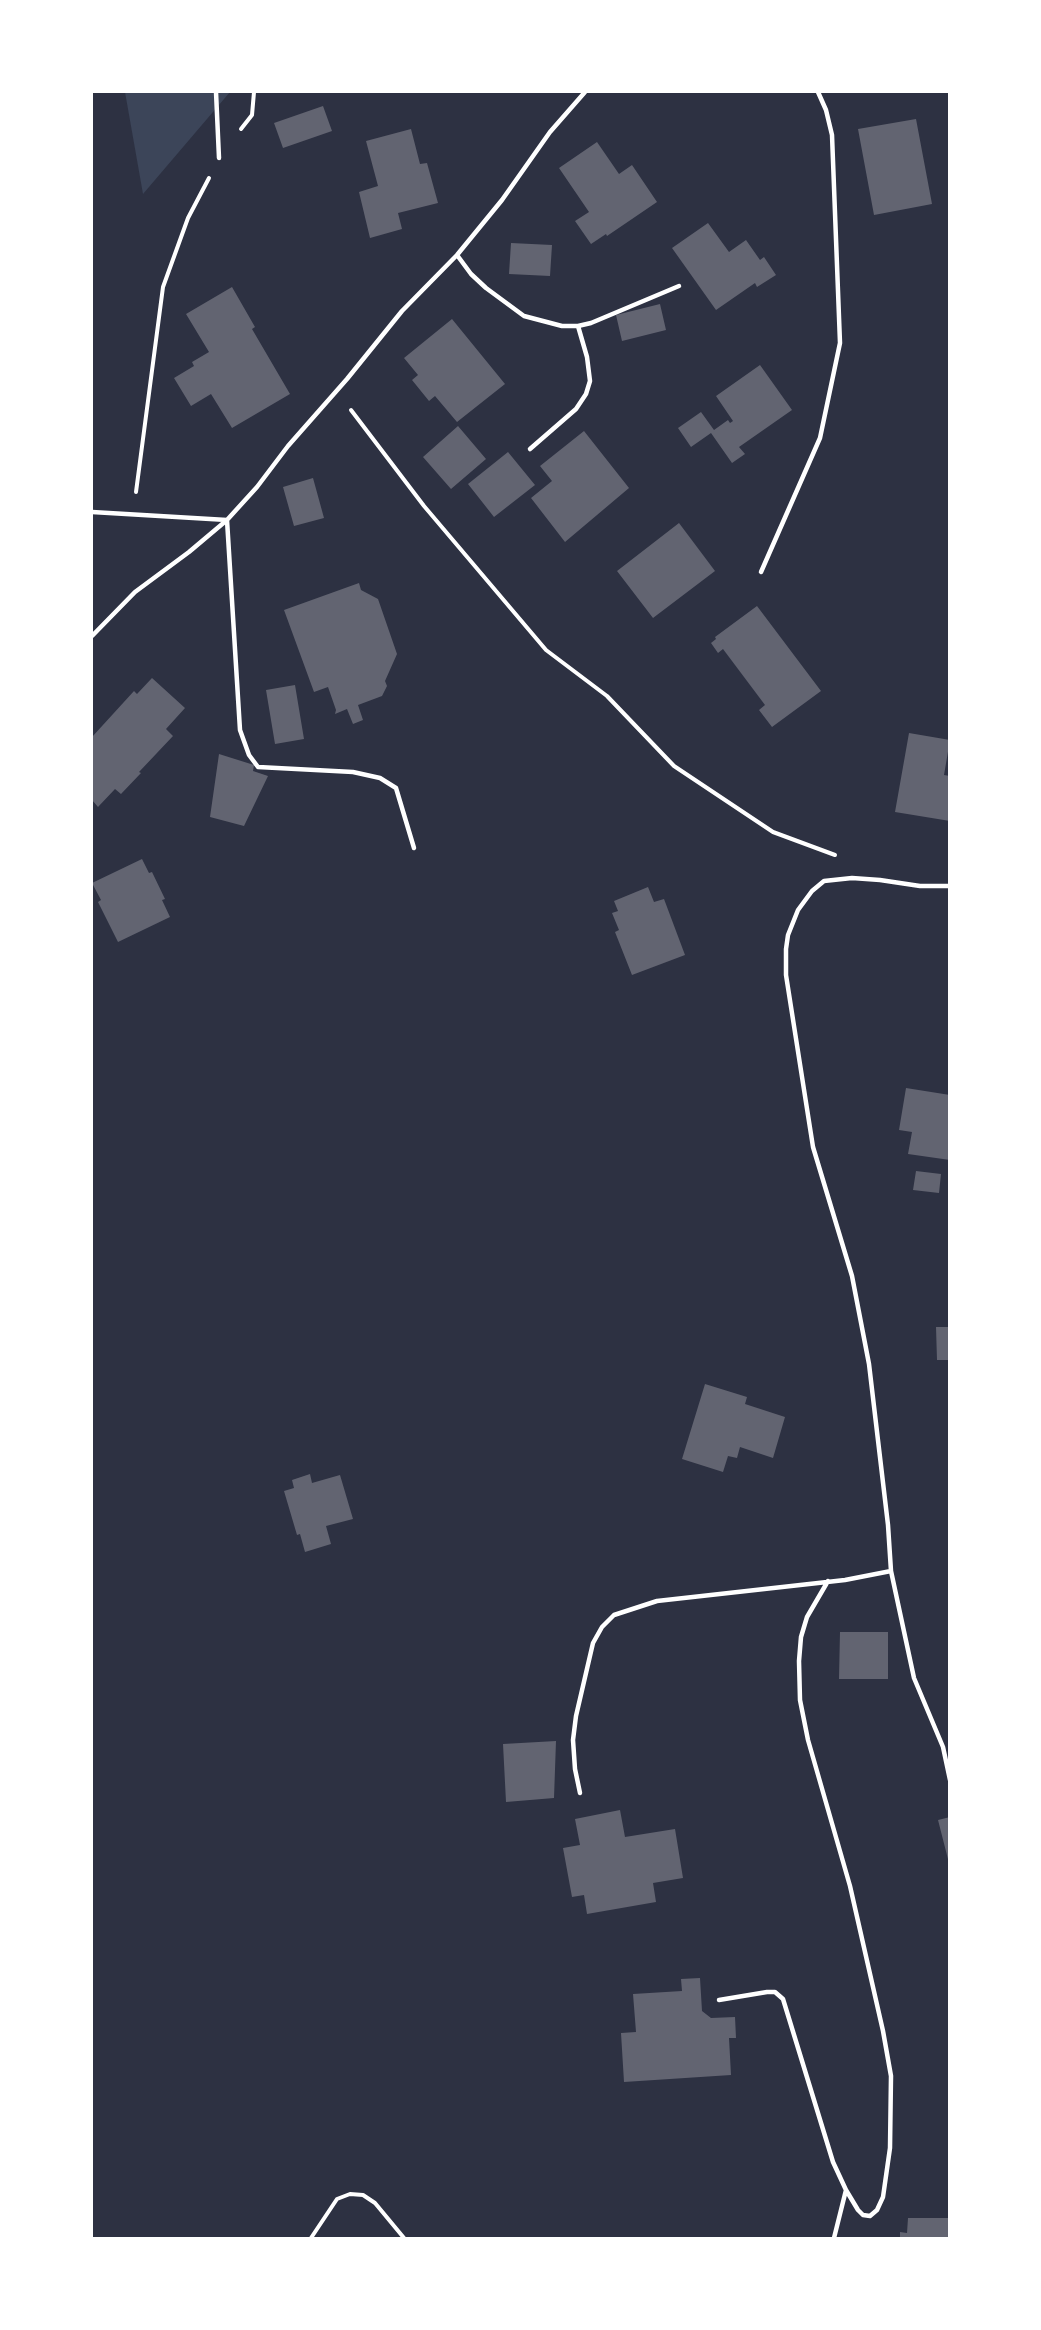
<!DOCTYPE html>
<style>
body{margin:0}
#map{position:relative;width:1041px;height:2330px;overflow:hidden;background:#2d3142;font-family:"Exo 2",sans-serif}
canvas{display:block}
.frame{position:absolute;inset:0;border:93px solid #fff;pointer-events:none}
</style>
<div id="map">
<canvas width="1041" height="2330"></canvas>
<div class="frame"></div>
</div>
<script>
const ctx = document.querySelector('canvas').getContext('2d');
ctx.lineJoin = 'round';
function fillPath(path, color) { ctx.fillStyle = color; ctx.fill(path, 'evenodd'); }
const toPath = rows => new Path2D(rows.map(r => 'M' + r).join(''));
function strokePath(path, color, width, dash) { ctx.strokeStyle = color; ctx.lineWidth = width; ctx.lineCap = dash ? 'butt' : 'round'; ctx.setLineDash(dash || []); ctx.stroke(path); }
const green = toPath([
 [125,92,230,92,143,194]
]);
const building = toPath([
 [323,106,332,131,283,148,274,123],
 [916,119,932,204,874,215,858,129],
 [411,129,420,164,427,163,438,203,398,213,402,229,370,238,359,192,378,186,366,141],
 [597,142,619,174,632,165,657,202,607,236,606,234,591,244,575,221,589,212,559,168],
 [708,223,729,252,746,240,760,260,764,257,776,275,757,287,755,283,716,310,672,248],
 [511,243,552,245,550,276,509,274],
 [232,287,255,327,252,329,290,394,232,428,211,394,191,406,174,378,194,366,192,362,209,352,186,314],
 [660,304,666,330,622,341,616,315],
 [452,319,505,384,457,422,435,396,429,401,412,380,418,375,404,358],
 [760,365,792,410,739,447,745,454,732,463,711,433,691,447,678,428,701,412,714,430,728,420,730,423,733,421,716,396],
 [458,426,486,459,451,489,423,457],
 [584,431,629,488,565,542,531,498,552,481,540,466],
 [508,452,535,485,494,517,468,484],
 [313,478,324,518,294,526,283,487],
 [679,523,715,571,653,618,617,571],
 [359,583,361,590,378,599,397,654,385,681,387,686,382,696,358,705,363,720,353,724,347,709,335,714,336,710,328,687,314,692,284,610],
 [757,606,821,691,772,727,759,710,765,705,723,649,718,653,711,643,716,639,715,637],
 [152,678,185,708,166,729,173,736,139,772,141,773,121,794,115,789,98,807,92,800,92,737,134,691,137,694],
 [295,685,304,739,275,744,266,690],
 [909,733,950,740,944,775,950,776,950,821,895,812],
 [219,754,254,765,253,771,268,776,244,826,210,817],
 [142,859,149,873,152,872,165,899,162,900,170,917,118,942,98,902,101,900,92,883],
 [648,887,654,902,664,899,685,955,632,975,615,932,619,930,612,913,618,911,614,901],
 [906,1088,950,1095,950,1160,908,1154,912,1132,899,1130],
 [916,1171,941,1174,939,1193,913,1190],
 [936,1327,950,1327,950,1360,937,1360],
 [705,1384,747,1397,745,1404,785,1417,773,1458,740,1447,737,1458,728,1456,723,1472,682,1459],
 [310,1474,312,1483,340,1475,353,1519,326,1526,331,1544,305,1552,300,1534,297,1535,284,1491,294,1488,292,1480],
 [840,1632,888,1632,888,1679,839,1679],
 [556,1741,554,1798,506,1802,503,1744],
 [620,1810,625,1837,675,1829,683,1878,653,1883,656,1902,587,1914,584,1895,572,1897,563,1848,580,1845,575,1819],
 [950,1817,950,1867,938,1820],
 [700,1978,702,2011,711,2018,735,2017,736,2038,729,2038,731,2075,624,2082,621,2033,636,2032,633,1994,682,1991,681,1979],
 [908,2218,950,2218,950,2238,900,2238,900,2232,907,2233]
]);
const path = toPath([
 [241,129,252,115,254,92],
 [351,410,424,506,546,650,607,696,674,766,773,832,835,855],
 [136,492,163,287,188,218,209,178],
 [311,2238,337,2199,350,2194,363,2195,375,2203,404,2238]
]);
const service = toPath([
 [216,92,219,158],
 [457,255,471,274,486,288,524,316,562,326,578,326,591,323,679,286],
 [530,449,576,409,586,394,590,381,587,357,578,326],
 [92,512,227,520,240,730,249,755,258,767,353,772,380,778,396,788,414,848],
 [761,572,820,438,840,343,832,135,826,110,818,92],
 [92,636,135,592,189,552,227,520,257,487,288,446,347,379,402,311,457,255,502,200,550,132,585,92],
 [950,886,920,886,880,880,852,878,824,881,812,891,798,910,788,935,786,949,786,975,813,1147,852,1276,869,1364,888,1525,891,1571,914,1678,943,1747,950,1780],
 [580,1793,575,1769,573,1740,576,1716,593,1643,602,1627,614,1615,657,1601,845,1580,891,1571],
 [719,2000,767,1992,775,1992,783,1999,833,2162,846,2190,858,2210,863,2215,870,2216,877,2210,883,2197,890,2148,891,2076,883,2031,850,1886,808,1740,800,1700,799,1661,801,1637,807,1617,828,1581],
 [834,2238,846,2190]
]);
fillPath(green, '#3c4559');
fillPath(building, '#626471');
strokePath(path, '#fff', 4);
strokePath(service, '#fff', 4.5);
</script>
